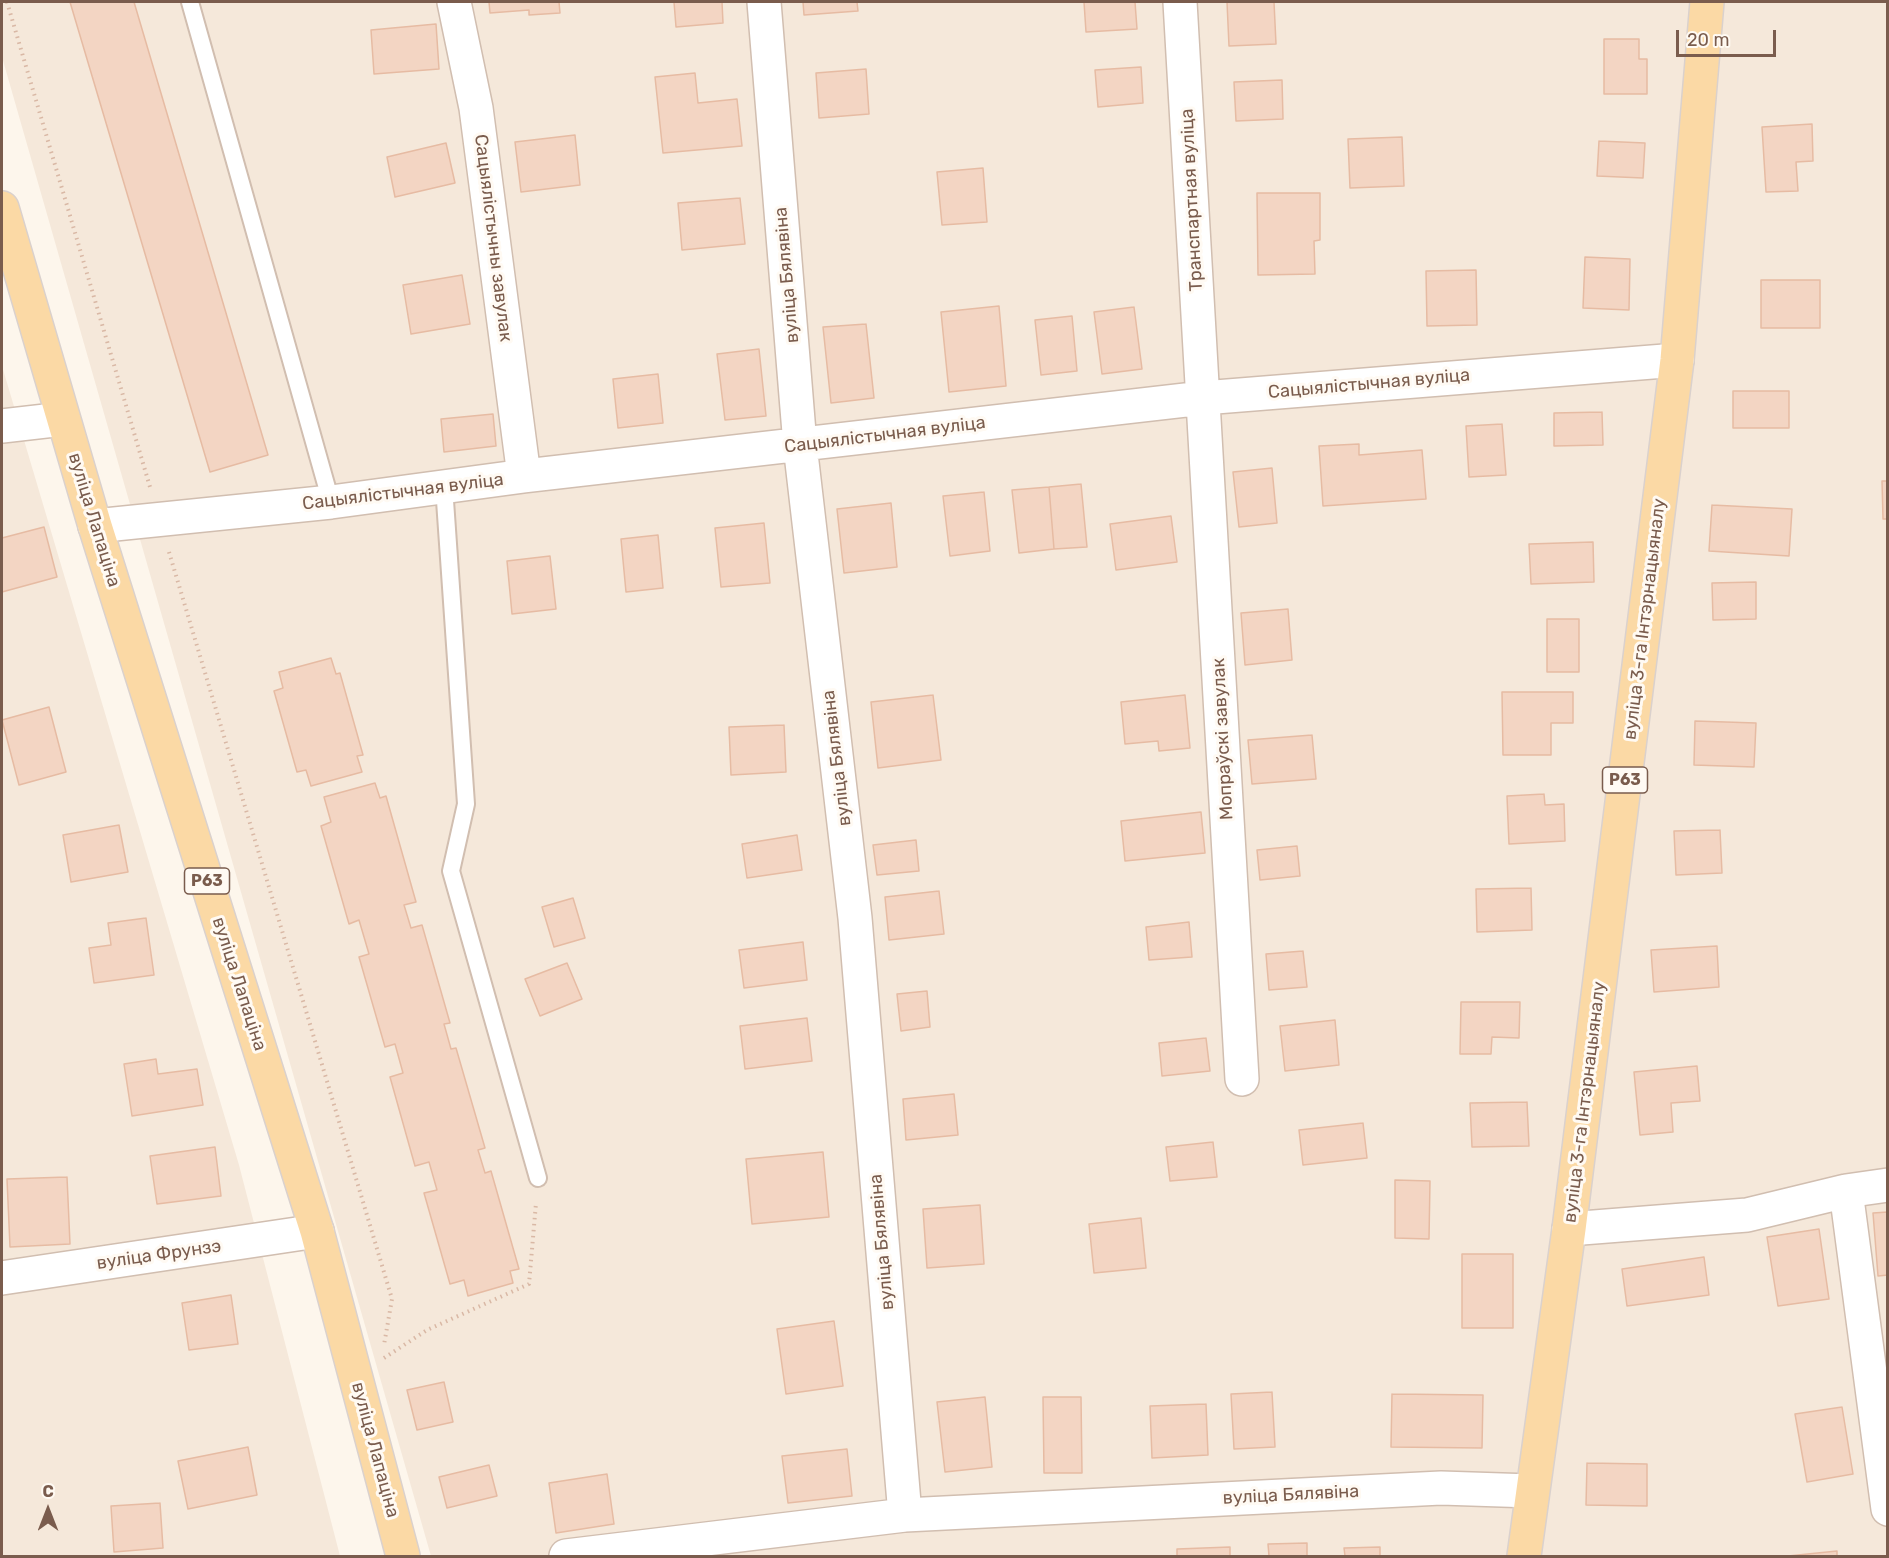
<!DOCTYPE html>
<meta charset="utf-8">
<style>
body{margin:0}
#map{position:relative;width:1889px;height:1558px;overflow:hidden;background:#fdf6ec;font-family:Rubik,sans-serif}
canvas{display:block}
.frame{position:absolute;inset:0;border:3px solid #7a5c4d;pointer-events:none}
.north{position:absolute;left:18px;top:1480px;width:60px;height:60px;-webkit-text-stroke:4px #fffaf3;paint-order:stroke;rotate:0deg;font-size:16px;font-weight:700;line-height:24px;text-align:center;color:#7a5c4d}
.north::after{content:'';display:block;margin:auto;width:21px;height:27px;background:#7a5c4d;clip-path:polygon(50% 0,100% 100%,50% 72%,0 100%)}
.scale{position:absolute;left:1676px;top:30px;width:100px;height:27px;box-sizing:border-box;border:3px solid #7a5c4d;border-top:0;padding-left:8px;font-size:18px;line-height:21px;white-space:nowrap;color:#7a5c4d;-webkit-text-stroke:4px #fffaf3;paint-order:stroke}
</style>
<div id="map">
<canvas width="1889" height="1558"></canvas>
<div class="frame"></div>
<div class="north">С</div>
<div class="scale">20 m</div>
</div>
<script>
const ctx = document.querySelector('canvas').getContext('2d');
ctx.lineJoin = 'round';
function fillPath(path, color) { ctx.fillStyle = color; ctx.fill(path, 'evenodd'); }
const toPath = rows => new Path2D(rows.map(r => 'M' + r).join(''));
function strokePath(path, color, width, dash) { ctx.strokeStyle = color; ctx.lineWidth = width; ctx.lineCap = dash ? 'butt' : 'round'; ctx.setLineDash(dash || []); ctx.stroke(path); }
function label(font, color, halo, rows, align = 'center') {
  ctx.font = font + ' Rubik,sans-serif'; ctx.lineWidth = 6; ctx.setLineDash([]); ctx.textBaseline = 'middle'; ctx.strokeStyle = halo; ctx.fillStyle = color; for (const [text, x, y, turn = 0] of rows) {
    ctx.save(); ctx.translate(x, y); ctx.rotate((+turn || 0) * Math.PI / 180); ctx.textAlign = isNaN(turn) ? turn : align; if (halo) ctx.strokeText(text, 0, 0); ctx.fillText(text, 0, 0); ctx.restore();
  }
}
const residential = toPath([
 [2,2,1887,2,1887,1556,431,1556,2,57],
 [2,366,239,1165,340,1556,2,1556]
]);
const building = toPath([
 [70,2,134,2,268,455,210,472,70,2],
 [489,2,559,2,560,13,529,15,529,10,490,13,489,2],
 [674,2,722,2,723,23,676,27,674,2],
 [803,2,857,2,858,11,804,15,803,2],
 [1084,2,1135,2,1137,29,1086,32,1084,2],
 [1227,2,1274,2,1276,44,1229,46,1227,2],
 [436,24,439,69,374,74,371,30,436,24],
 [1604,39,1639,39,1639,59,1647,59,1647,94,1604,94,1604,39],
 [1141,67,1143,103,1098,107,1095,70,1141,67],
 [866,69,869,114,819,118,816,73,866,69],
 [695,73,698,103,737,99,742,146,663,153,655,77,695,73],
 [1282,80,1283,119,1236,121,1234,82,1282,80],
 [1812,124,1813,161,1796,162,1798,191,1766,192,1762,127,1812,124],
 [575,135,580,185,521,192,515,142,575,135],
 [1402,137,1404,186,1350,188,1348,139,1402,137],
 [1599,141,1645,143,1643,178,1597,176,1599,141],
 [446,143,455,183,395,197,387,157,446,143],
 [983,168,987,222,942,225,937,172,983,168],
 [1257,193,1320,193,1320,240,1314,241,1315,274,1258,275,1257,193],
 [740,198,745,244,682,250,678,203,740,198],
 [1585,257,1630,259,1629,310,1583,308,1585,257],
 [1476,270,1477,325,1427,326,1426,271,1476,270],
 [462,275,470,324,411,334,403,285,462,275],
 [1761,280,1820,280,1820,328,1761,328,1761,280],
 [999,306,1006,386,949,392,941,312,999,306],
 [1134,307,1142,369,1102,374,1094,312,1134,307],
 [1072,316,1077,371,1041,375,1035,320,1072,316],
 [866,324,874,398,831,403,823,327,866,324],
 [759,349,766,416,725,420,717,354,759,349],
 [658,374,663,423,618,428,613,379,658,374],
 [1733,391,1789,391,1789,428,1733,428,1733,391],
 [1602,412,1603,445,1554,446,1554,413,1602,412],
 [493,414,496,446,444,452,441,419,493,414],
 [1502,424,1506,475,1469,477,1466,426,1502,424],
 [1359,444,1359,455,1422,450,1426,499,1323,506,1319,446,1359,444],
 [1272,468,1277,523,1239,527,1233,472,1272,468],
 [1882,481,1888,481,1888,519,1883,519,1882,481],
 [1081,484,1087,547,1054,549,1049,487,1081,484],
 [1049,487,1054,549,1019,553,1012,490,1049,487],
 [984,492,990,551,950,556,943,496,984,492],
 [891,503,897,567,844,573,837,509,891,503],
 [1712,505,1792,509,1789,556,1709,551,1712,505],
 [1171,516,1177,562,1116,570,1110,524,1171,516],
 [764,523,770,583,721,587,715,528,764,523],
 [44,527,57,577,2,592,2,538,44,527],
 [658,535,663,588,626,592,621,539,658,535],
 [1593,542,1594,582,1531,584,1529,544,1593,542],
 [550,556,556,609,512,614,507,561,550,556],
 [1756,582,1756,619,1713,620,1712,583,1756,582],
 [1288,609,1292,660,1245,665,1241,613,1288,609],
 [1547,619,1579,619,1579,672,1547,672,1547,619],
 [331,658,336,674,340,673,363,755,357,756,362,772,311,786,306,770,297,772,274,691,283,688,279,672,331,658],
 [1502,692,1573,692,1573,723,1551,723,1551,755,1503,755,1502,692],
 [933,695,941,760,878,768,871,702,933,695],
 [1185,695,1190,748,1159,751,1158,741,1125,744,1121,702,1185,695],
 [49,707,66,772,19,785,2,720,49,707],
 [1695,721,1756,723,1754,767,1694,765,1695,721],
 [784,725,786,772,731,775,729,727,784,725],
 [1312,735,1316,779,1252,784,1248,740,1312,735],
 [375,783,380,798,386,796,416,902,404,905,411,928,422,925,450,1023,444,1024,451,1049,456,1048,485,1148,478,1150,485,1173,491,1171,519,1269,510,1271,513,1283,468,1296,464,1280,450,1284,424,1193,437,1190,429,1162,415,1166,390,1077,403,1073,395,1044,385,1047,359,957,369,954,359,920,349,924,321,826,331,822,324,797,375,783],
 [1544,794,1545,805,1564,804,1565,841,1509,844,1507,796,1544,794],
 [1201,812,1205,853,1125,861,1121,821,1201,812],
 [119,825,128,872,71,882,63,835,119,825],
 [1720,830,1722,873,1676,875,1674,831,1720,830],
 [797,835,802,870,747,878,742,844,797,835],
 [916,840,919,871,877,875,873,845,916,840],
 [1297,846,1300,876,1260,880,1257,850,1297,846],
 [1531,888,1532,930,1477,932,1476,889,1531,888],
 [939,891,944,934,889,940,885,897,939,891],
 [573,898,585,938,554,947,542,907,573,898],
 [146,918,154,975,94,983,89,948,111,945,108,923,146,918],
 [1189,922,1192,957,1149,960,1146,927,1189,922],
 [803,942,807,980,744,988,739,950,803,942],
 [1717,946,1719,987,1654,992,1651,950,1717,946],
 [1303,951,1307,987,1269,990,1266,954,1303,951],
 [567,963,582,999,540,1016,525,979,567,963],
 [927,991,930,1027,901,1031,897,994,927,991],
 [1461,1002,1520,1002,1519,1038,1492,1037,1491,1054,1460,1054,1461,1002],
 [807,1018,812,1061,745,1069,740,1026,807,1018],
 [1335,1020,1339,1065,1285,1071,1280,1026,1335,1020],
 [1206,1038,1210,1071,1162,1076,1159,1043,1206,1038],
 [156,1059,158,1074,197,1069,203,1105,132,1116,124,1064,156,1059],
 [1697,1066,1700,1101,1671,1103,1673,1132,1640,1135,1634,1072,1697,1066],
 [954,1094,958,1135,906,1140,903,1099,954,1094],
 [1527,1102,1529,1146,1472,1147,1470,1103,1527,1102],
 [1363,1123,1367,1158,1303,1165,1299,1130,1363,1123],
 [1213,1142,1217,1177,1170,1181,1166,1147,1213,1142],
 [215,1147,221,1196,157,1204,150,1156,215,1147],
 [823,1152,829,1217,752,1224,746,1159,823,1152],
 [67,1177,70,1244,10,1247,7,1179,67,1177],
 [1395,1180,1430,1181,1429,1239,1395,1238,1395,1180],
 [980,1205,984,1264,927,1268,923,1209,980,1205],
 [1888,1212,1888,1275,1878,1276,1873,1213,1888,1212],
 [1141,1218,1146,1268,1094,1273,1089,1224,1141,1218],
 [1819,1229,1829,1299,1778,1306,1767,1237,1819,1229],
 [1462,1254,1513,1254,1513,1328,1462,1328,1462,1254],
 [1704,1257,1709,1295,1627,1306,1622,1269,1704,1257],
 [231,1295,238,1344,189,1350,182,1303,231,1295],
 [834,1321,843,1386,786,1394,777,1329,834,1321],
 [444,1382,453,1422,417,1430,407,1390,444,1382],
 [1272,1392,1275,1447,1234,1449,1231,1394,1272,1392],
 [1392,1394,1483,1395,1482,1448,1391,1447,1392,1394],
 [985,1397,992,1467,945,1472,937,1402,985,1397],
 [1043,1397,1081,1397,1082,1473,1044,1473,1043,1397],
 [1206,1404,1208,1455,1152,1458,1150,1406,1206,1404],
 [1842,1407,1853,1474,1807,1482,1795,1414,1842,1407],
 [248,1447,257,1495,188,1509,178,1461,248,1447],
 [847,1449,852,1496,788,1503,782,1456,847,1449],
 [1587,1463,1647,1464,1647,1506,1586,1505,1587,1463],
 [489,1465,497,1496,447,1508,439,1477,489,1465],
 [607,1474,614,1524,556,1533,549,1483,607,1474],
 [160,1503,163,1548,114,1552,111,1506,160,1503],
 [1307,1543,1307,1556,1269,1556,1268,1544,1307,1543],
 [1230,1547,1230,1556,1177,1556,1177,1549,1230,1547],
 [1380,1547,1380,1556,1345,1556,1344,1548,1380,1547],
 [1837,1551,1837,1556,1788,1556,1837,1551]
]);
const path = toPath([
 [7,2,150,487],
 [169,552,392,1299,384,1345],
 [384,1358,427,1330,529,1284,536,1203]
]);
const lane = toPath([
 [190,2,331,502],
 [444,486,466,804,451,871,538,1178]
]);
const street = toPath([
 [454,2,476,108,524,476],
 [764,2,800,445,855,918,905,1515],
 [1180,2,1242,1079],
 [2,426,63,419],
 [95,526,331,502,524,476,1203,398,1677,360],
 [1846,1191,1888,1509],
 [1569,1229,1747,1215,1846,1191,1888,1185],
 [2,1278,317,1231],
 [566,1556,905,1515,1441,1488,1532,1491]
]);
const primary = toPath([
 [2,208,95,526,317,1231,403,1556],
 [1524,1556,1569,1229,1677,360,1707,2]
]);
const shields = [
 [1625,780,45],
 [207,881,45]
];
const shieldNames = [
 ["Р63",1625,780],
 ["Р63",207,881]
];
const streetNames = [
 ["Транспартная вуліца",1192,200,-93],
 ["Сацыялістычны завулак",493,238,83],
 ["вуліца Бялявіна",787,275,-95],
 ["Сацыялістычная вуліца",1369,384,-5],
 ["Сацыялістычная вуліца",885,435,-7],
 ["Сацыялістычная вуліца",403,492,-7],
 ["вуліца Лапаціна",94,520,73],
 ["вуліца 3-га Інтэрнацыяналу",1645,619,-83],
 ["Мопраўскі завулак",1223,739,-93],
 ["вуліца Бялявіна",837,758,-97],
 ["вуліца Лапаціна",239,984,72],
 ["вуліца 3-га Інтэрнацыяналу",1585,1102,-83],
 ["вуліца Бялявіна",882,1242,-95],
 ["вуліца Фрунзэ",159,1255,-8],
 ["вуліца Лапаціна",375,1450,75],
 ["вуліца Бялявіна",1291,1495,-3]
];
fillPath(residential, '#f5e8da');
fillPath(building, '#f3d5c3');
strokePath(building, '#e6bba3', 1.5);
strokePath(lane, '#d1beb0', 20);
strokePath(street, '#d1beb0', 36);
strokePath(primary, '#dad1cd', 36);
strokePath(path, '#d9b8a5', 4, [1.5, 4.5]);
strokePath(lane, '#fff', 16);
strokePath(street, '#fff', 33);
strokePath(primary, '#fbd9a5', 33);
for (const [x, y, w] of shields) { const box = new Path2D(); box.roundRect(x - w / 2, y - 13, w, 26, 4.5); ctx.fillStyle = '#fffaf3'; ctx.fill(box); strokePath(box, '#7a5c4d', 1.5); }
label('bold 16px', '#7a5c4d', null, shieldNames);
label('18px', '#7a5c4d', '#fffaf3', streetNames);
</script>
